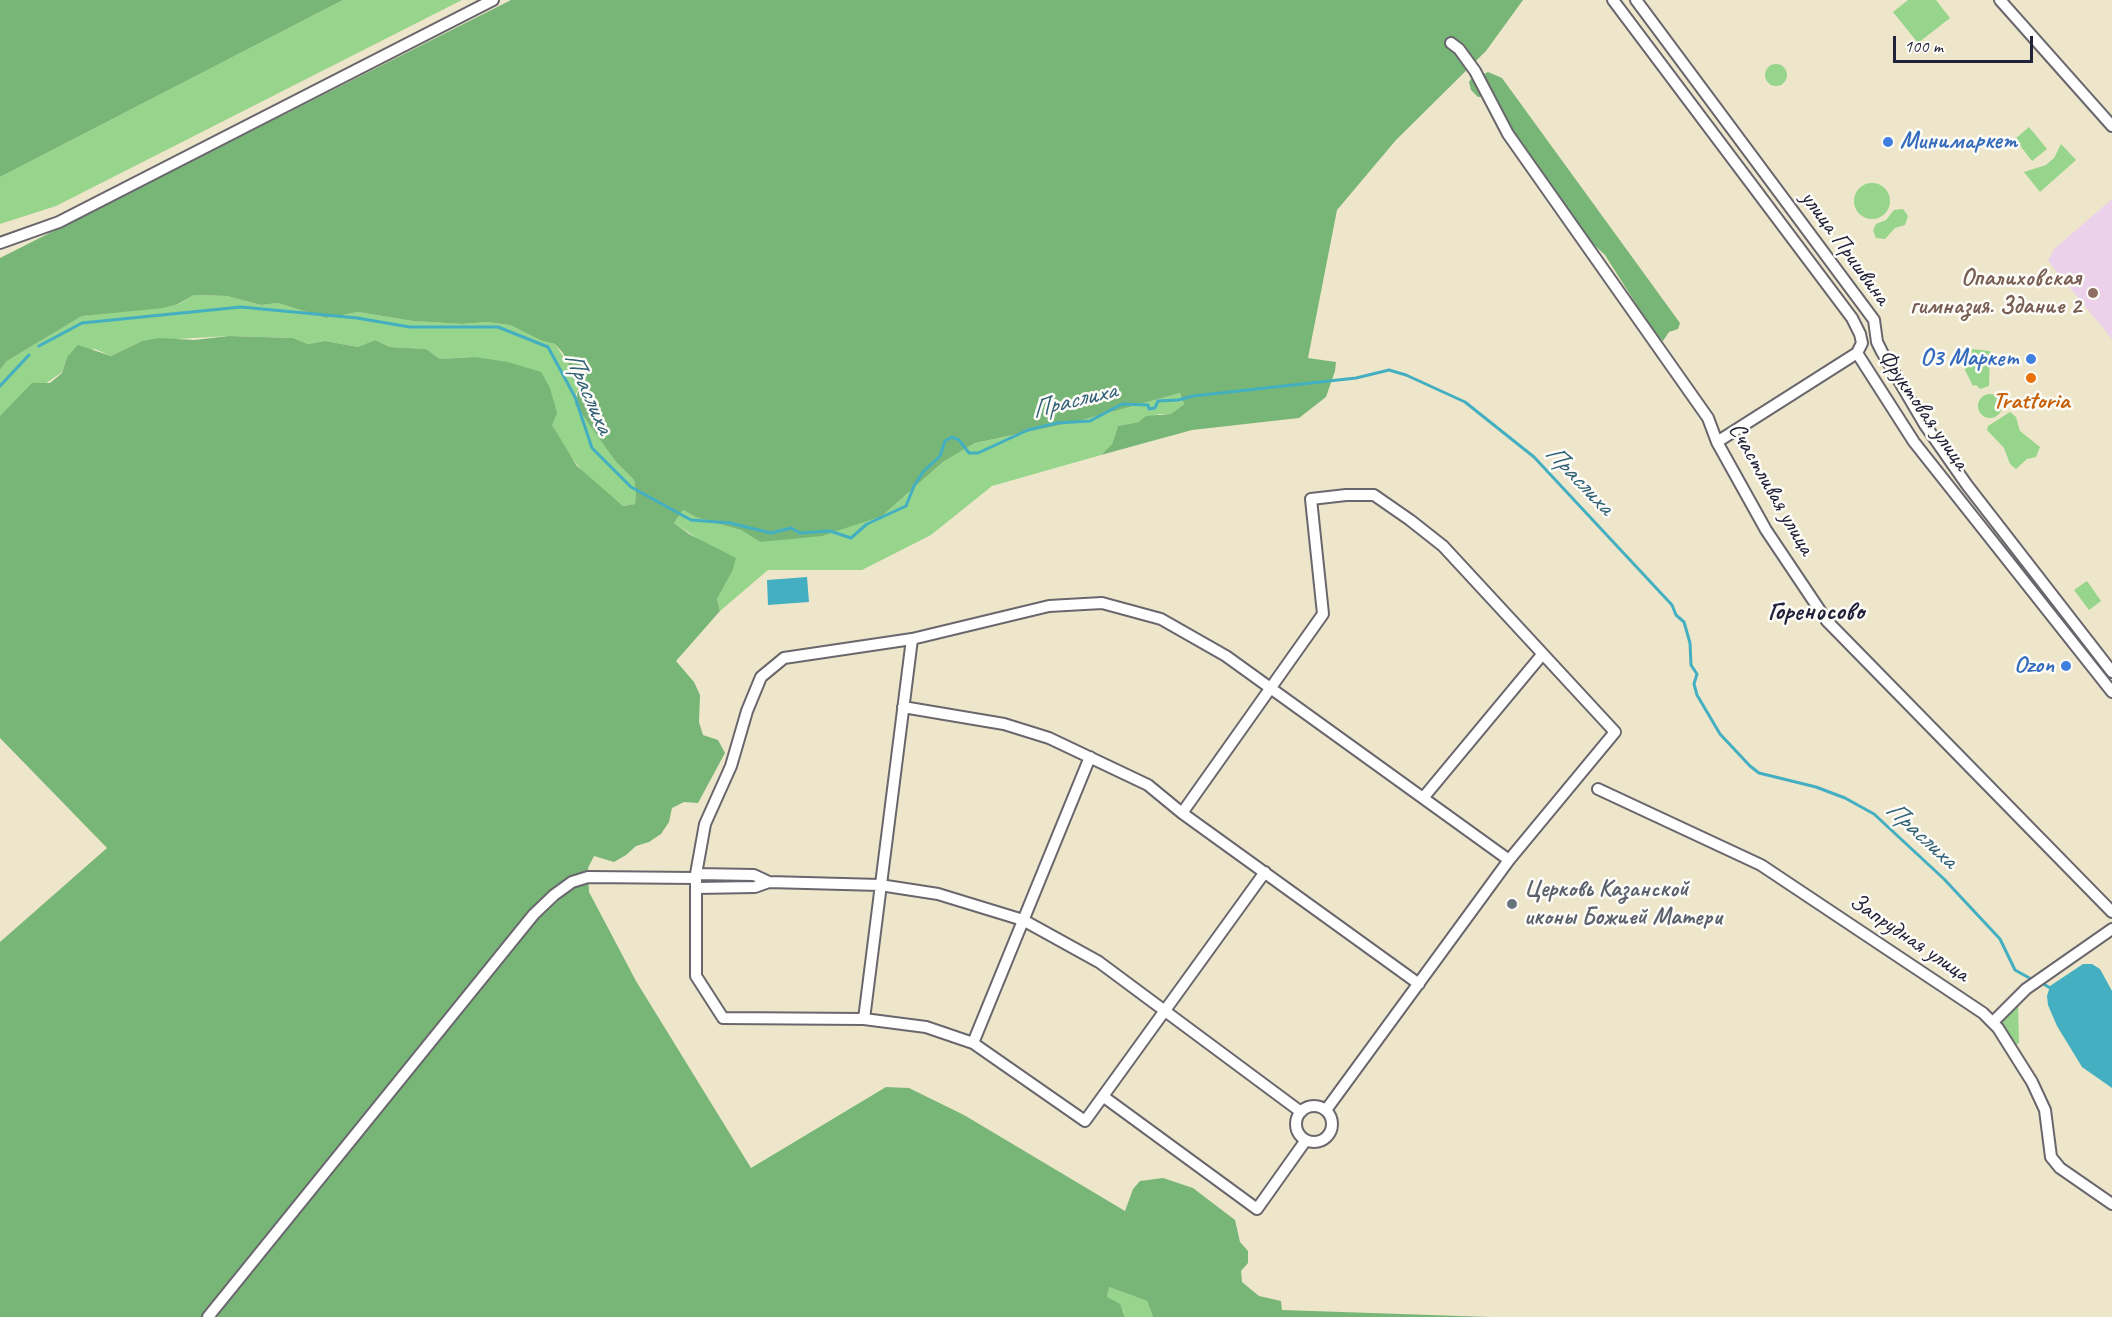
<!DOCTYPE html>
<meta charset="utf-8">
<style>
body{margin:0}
#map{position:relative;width:2112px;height:1317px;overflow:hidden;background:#eee6ca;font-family:Caveat,sans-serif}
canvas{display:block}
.scale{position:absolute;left:1893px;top:36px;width:140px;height:27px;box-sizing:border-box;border:3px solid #22223b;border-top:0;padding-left:8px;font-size:18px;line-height:21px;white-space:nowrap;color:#22223b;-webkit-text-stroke:4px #fdfcf7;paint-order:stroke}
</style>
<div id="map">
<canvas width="2112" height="1317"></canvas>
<div class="scale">100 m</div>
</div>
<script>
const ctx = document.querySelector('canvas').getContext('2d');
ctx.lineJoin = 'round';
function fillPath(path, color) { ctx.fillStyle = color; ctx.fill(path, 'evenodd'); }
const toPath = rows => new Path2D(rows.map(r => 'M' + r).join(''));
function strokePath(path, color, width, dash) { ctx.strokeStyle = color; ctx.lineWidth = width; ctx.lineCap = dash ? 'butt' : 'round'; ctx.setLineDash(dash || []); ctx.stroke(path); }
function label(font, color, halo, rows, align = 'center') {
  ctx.font = font + ' Caveat,sans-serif'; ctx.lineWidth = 5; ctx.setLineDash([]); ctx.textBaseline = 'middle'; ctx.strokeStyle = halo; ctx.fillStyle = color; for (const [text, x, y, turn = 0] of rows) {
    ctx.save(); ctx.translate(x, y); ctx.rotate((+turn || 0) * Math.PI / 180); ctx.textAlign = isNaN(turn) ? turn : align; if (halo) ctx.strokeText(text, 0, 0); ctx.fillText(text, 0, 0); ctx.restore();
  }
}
const built = toPath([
 [2112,199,2112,339,2048,261,2054,249]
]);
const green = toPath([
 [343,0,462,0,56,206,0,224,0,177],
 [1908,0,1936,0,1950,18,1918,43,1893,12],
 '1765 75a11 11 0 1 1 22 0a11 11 0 1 1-22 0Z',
 [2029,127,2047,149,2032,161,2015,139],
 [2061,144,2076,160,2040,192,2024,172,2046,165,2054,158],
 '1854 201a18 18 0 1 1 36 0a18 18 0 1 1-36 0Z',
 [1903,209,1908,216,1905,225,1895,228,1885,239,1876,238,1873,230,1876,224,1886,220,1894,210],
 [194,295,227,296,261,305,278,303,326,318,358,312,413,321,462,324,487,322,510,325,542,341,555,344,575,374,579,386,575,397,616,462,634,480,636,492,635,504,623,506,585,475,563,446,552,425,475,357,440,359,426,349,390,347,375,340,358,347,325,341,308,344,293,338,229,336,142,341,111,356,95,349,67,357,62,372,0,416,0,370,7,361,82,316,179,304],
 [1971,349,1990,351,1989,386,1980,389,1976,385,1973,386,1963,366,1966,365,1964,355],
 [1180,393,1184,404,1171,414,1159,414,1139,422,1118,426,1112,444,1101,455,992,486,931,535,862,570,768,570,720,611,717,599,732,572,706,544,674,523,683,510,698,518,741,530,760,542,882,516,943,462,975,443,1079,421],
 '1978 406a12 12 0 1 1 24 0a12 12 0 1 1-24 0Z',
 [2010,412,2016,417,2020,431,2040,447,2036,457,2027,459,2016,469,2010,464,2004,448,1987,430,1988,426],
 [2087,581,2101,601,2089,610,2074,590],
 [2018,1002,2019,1043,2016,1045,2002,1026,2003,1015],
 [1109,1287,1147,1301,1153,1317,1125,1317,1123,1310,1107,1297]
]);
const forest = toPath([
 [0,0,343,0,0,177],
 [511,0,1523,0,1486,51,1396,140,1337,210,1308,358,1336,362,1335,371,1326,397,1299,418,1192,430,1101,455,1112,444,1118,426,1139,422,1146,416,1171,414,1184,404,1180,393,1079,421,975,443,943,462,882,516,822,536,760,542,741,530,698,518,683,510,674,523,689,534,736,558,732,572,717,599,720,611,676,661,694,682,700,695,699,722,703,735,718,740,725,753,698,803,684,802,672,808,669,822,661,834,649,842,636,846,626,855,614,862,594,856,588,868,589,892,636,981,751,1168,886,1087,909,1088,964,1115,1125,1211,1133,1189,1140,1181,1163,1178,1193,1188,1235,1220,1240,1242,1248,1251,1248,1263,1241,1271,1242,1282,1259,1296,1281,1301,1282,1310,1490,1317,1153,1317,1147,1301,1109,1287,1107,1297,1120,1304,1125,1317,0,1317,0,942,107,848,0,738,0,416,32,383,50,383,62,373,67,357,78,345,111,356,142,341,159,338,194,340,229,336,293,338,308,344,325,341,358,347,375,340,390,347,426,349,440,359,475,357,508,362,541,372,550,388,557,413,552,425,577,466,623,506,635,504,636,492,634,480,616,462,575,404,579,386,563,353,555,344,542,341,510,325,487,322,462,324,413,321,358,312,326,318,278,303,261,305,227,296,194,295,178,304,163,308,82,316,7,361,0,370,0,258],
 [1488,72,1502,78,1680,323,1678,329,1669,332,1663,341,1655,334,1605,255,1591,242,1515,133,1493,96,1478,97,1471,90,1469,82,1472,77,1478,77]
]);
const water = toPath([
 [807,577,809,602,768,605,767,580],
 [2083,964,2092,964,2100,969,2112,991,2112,1088,2082,1067,2057,1026,2048,1005,2047,996,2050,986]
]);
const stream = toPath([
 [39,346,82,323,241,307,357,318,410,327,498,327,548,347,575,397,592,448,631,487,691,520,730,523,771,533,791,528,800,533,830,531,851,538,867,524,906,506,914,486,923,472,940,456,945,441,952,437,959,440,969,453,978,453,1028,430,1057,423,1090,421,1122,404,1148,405,1149,409,1155,408,1158,401,1178,400,1193,396,1356,378,1389,370,1406,375,1465,402,1534,457,1672,605,1676,615,1684,622,1690,643,1691,665,1697,674,1694,684,1697,695,1720,734,1750,766,1759,773,1816,787,1845,798,1874,814,1944,879,2000,939,2015,970,2033,980],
 [0,386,29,355],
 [2040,982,2052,989]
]);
const minor = toPath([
 [1613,0,1852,318,1860,334,1862,343,1857,353,1914,442,2112,692],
 [1636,0,1874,320,1877,342,1882,352,1925,425,1967,485,2112,672],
 [2000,0,2112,126],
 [1451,43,1459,49,1475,71,1508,134,1708,418,1717,442,1766,530,1827,621,2112,912],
 [0,243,59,222,493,0],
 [1717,442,1857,353],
 [903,707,1004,724,1049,738,1148,785,1182,813,1419,984],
 [1598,789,1761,865,1983,1013,1998,1028,2032,1082,2045,1110,2051,1157,2060,1168,2112,1204],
 [1423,798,1541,656],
 [1182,813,1323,614,1311,499,1346,495,1374,495,1410,520,1443,546,1615,732,1509,860,1326,1110],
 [1265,872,1085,1121,973,1043,926,1027,864,1019,723,1018,696,976,696,874,705,824,731,766,747,711,761,677,784,658,912,639,1049,606,1102,603,1161,619,1226,656,1509,860],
 [696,874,754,875,769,882],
 [696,888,755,887,769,882,880,885,938,894,1023,920,1099,962,1301,1112],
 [864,1019,912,639],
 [1993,1022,2026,989,2112,929],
 [973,1043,1090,757],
 [1104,1097,1257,1209,1306,1140],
 '1296 1124a18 18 0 1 1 36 0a18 18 0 1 1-36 0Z',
 [208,1317,534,914,554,895,572,882,588,877,696,878]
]);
const markers = [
 [1888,142,6,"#3f7fe0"],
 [2093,293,6,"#8d6e63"],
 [2031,359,6,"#3f7fe0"],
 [2031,378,6,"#e8710a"],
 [2066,666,6,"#3f7fe0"],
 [1512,904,6,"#6b7280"]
];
const shopNames = [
 ["Минимаркет",1900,142,"left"],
 ["О3 Маркет",2019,359],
 ["Ozon",2054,666]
];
const streetNames = [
 ["улица Пришвина",1845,248,54],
 ["Фруктовая улица",1923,410,55],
 ["Счастливая улица",1771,489,60],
 ["Запрудная улица",1909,938,34]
];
const educationNames = [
 ["Опалиховская",2081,279],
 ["гимназия. Здание 2",2081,307]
];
const foodNames = [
 ["Trattoria",2031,402]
];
const worshipNames = [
 ["Церковь Казанской",1524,890],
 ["иконы Божией Матери",1524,918]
];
const waterNames = [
 ["Праслиха",588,393,66],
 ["Праслиха",1074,401,-14],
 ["Праслиха",1579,480,46],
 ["Праслиха",1921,835,42]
];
const neighbourhoodNames = [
 ["Гореносово",1816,612]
];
fillPath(built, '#ecd1ea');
fillPath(green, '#96d58b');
fillPath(forest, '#78b677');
fillPath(water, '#43afc1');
strokePath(stream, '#43afc1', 3);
strokePath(minor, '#69676d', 14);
strokePath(minor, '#fff', 10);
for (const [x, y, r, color] of markers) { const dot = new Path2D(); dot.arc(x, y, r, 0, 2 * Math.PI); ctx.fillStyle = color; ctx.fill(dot); strokePath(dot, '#fdfcf7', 2); }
label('bold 24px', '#366cbe', '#fdfcf7', shopNames, 'right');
label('24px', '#22223b', '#fdfcf7', streetNames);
label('bold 24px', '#785e54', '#fdfcf7', educationNames, 'right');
label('bold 24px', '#c56008', '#fdfcf7', foodNames);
label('bold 24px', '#5b616d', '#fdfcf7', worshipNames, 'left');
label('italic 26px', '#316177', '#fdfcf7', waterNames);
label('bold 26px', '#22223b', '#fdfcf7', neighbourhoodNames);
</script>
